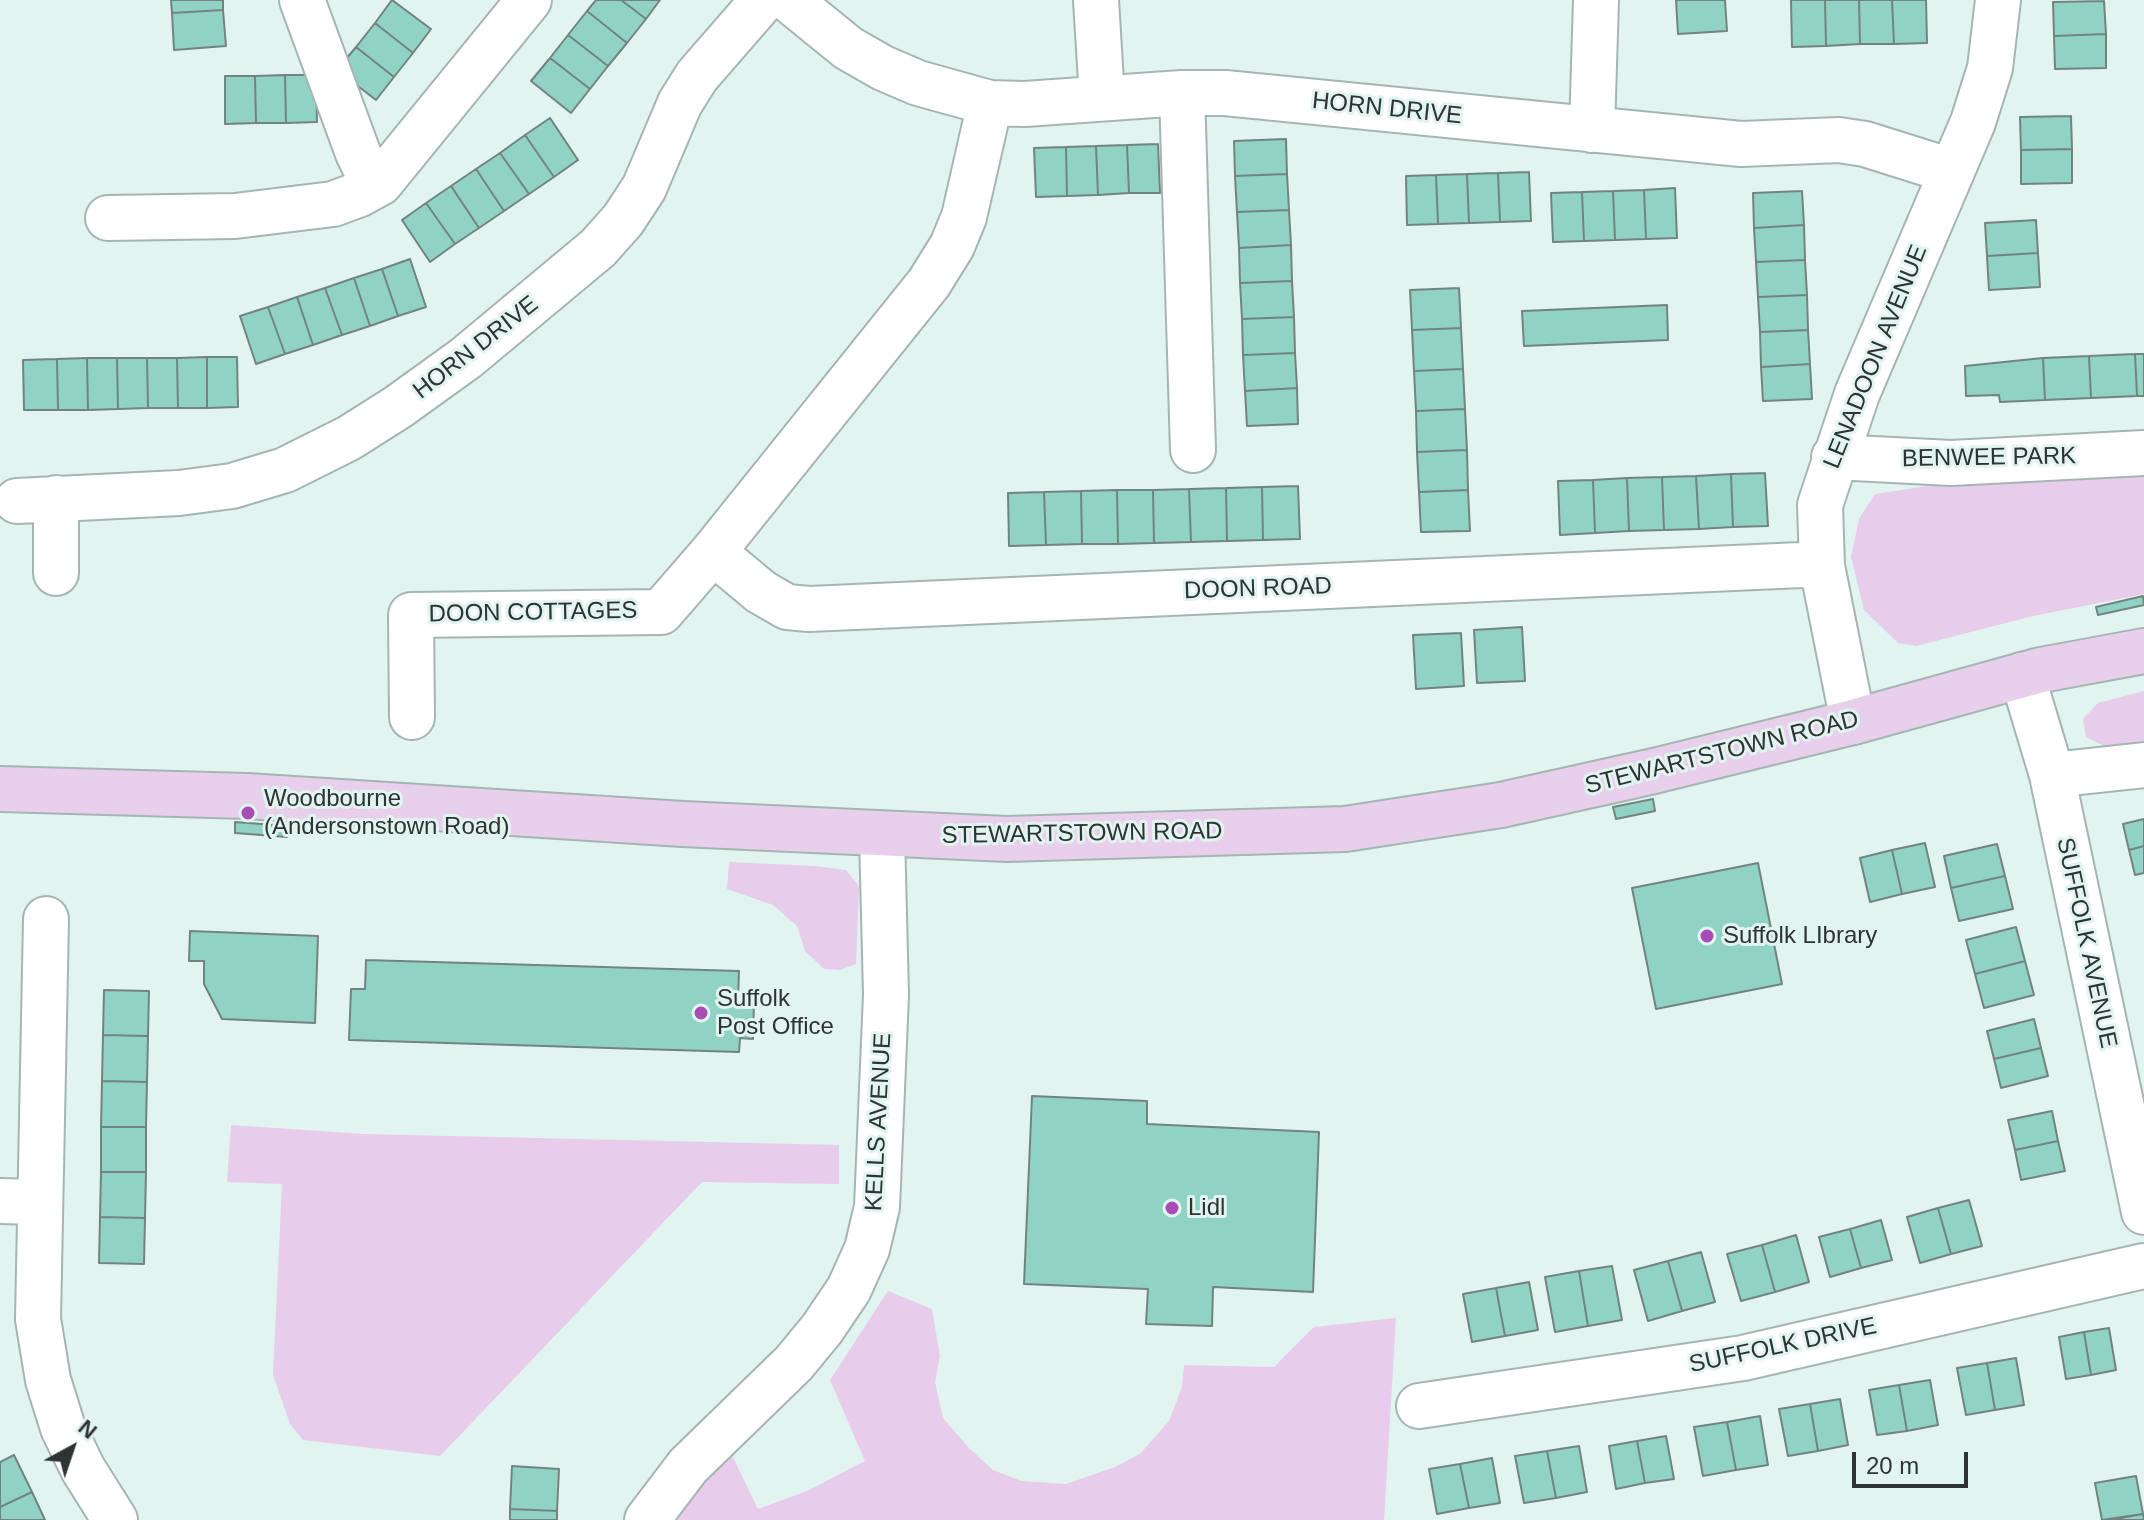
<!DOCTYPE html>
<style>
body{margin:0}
#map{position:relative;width:2144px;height:1520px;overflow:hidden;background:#e2f4f0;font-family:Helvetica,sans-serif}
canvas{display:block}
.north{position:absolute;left:32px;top:1408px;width:80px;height:80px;-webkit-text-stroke:6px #e2f4f0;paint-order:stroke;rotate:40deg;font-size:22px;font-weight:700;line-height:32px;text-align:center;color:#2d3433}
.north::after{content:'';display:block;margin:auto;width:28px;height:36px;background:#2d3433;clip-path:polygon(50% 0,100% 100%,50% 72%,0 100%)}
.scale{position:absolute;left:1852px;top:1452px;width:116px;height:36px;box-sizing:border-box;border:4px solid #2d3433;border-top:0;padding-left:10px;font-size:24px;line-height:28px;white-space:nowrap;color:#2d3433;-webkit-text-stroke:6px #e2f4f0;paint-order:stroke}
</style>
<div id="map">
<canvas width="2144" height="1520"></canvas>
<div class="north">N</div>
<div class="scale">20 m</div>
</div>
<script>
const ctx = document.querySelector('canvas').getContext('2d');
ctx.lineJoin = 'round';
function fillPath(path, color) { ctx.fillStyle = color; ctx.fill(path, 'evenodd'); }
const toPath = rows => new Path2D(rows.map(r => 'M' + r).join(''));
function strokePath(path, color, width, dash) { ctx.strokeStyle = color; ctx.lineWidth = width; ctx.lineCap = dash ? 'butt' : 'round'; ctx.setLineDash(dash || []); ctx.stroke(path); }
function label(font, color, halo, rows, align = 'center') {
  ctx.font = font + ' Helvetica,sans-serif'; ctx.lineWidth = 6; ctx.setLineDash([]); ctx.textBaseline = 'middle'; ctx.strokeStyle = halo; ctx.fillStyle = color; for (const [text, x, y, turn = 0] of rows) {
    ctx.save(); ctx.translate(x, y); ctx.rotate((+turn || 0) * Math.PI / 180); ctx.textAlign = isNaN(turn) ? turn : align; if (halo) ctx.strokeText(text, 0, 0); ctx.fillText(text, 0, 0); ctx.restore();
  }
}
const green = toPath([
 [2144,469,2144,594,2033,616,1916,646,1898,643,1864,610,1851,557,1859,519,1875,494,1928,486],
 [2144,691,2144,746,2135,749,2104,746,2086,737,2083,719,2098,703],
 [729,862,815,866,846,870,859,886,856,964,840,970,824,969,805,951,797,926,773,905,727,889],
 [231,1125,364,1134,839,1145,839,1184,702,1182,440,1456,303,1440,290,1424,273,1375,282,1184,227,1182],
 [888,1291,932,1309,940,1356,935,1382,943,1418,970,1449,993,1470,1021,1481,1066,1484,1115,1467,1140,1454,1169,1421,1182,1387,1184,1365,1274,1367,1314,1327,1396,1318,1384,1520,673,1520,729,1449,758,1509,807,1491,865,1461,830,1380]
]);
const building = toPath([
 [171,0,223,0,223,10,172,13,171,0],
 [392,0,431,29,413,53,375,23,392,0],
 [596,0,621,0,646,19,627,43,587,11,596,0],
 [621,0,660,0,646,19,621,0],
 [1676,0,1725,0,1727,31,1678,34,1676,0],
 [1791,0,1825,0,1826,46,1792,47,1791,0],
 [1825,0,1859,0,1860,44,1826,46,1825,0],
 [1859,0,1892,0,1894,44,1860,44,1859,0],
 [1892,0,1926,0,1927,43,1894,44,1892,0],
 [2104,1,2106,34,2054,36,2053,2,2104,1],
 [223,10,226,46,174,50,172,13,223,10],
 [587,11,627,43,608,66,568,35,587,11],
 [375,23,413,53,394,77,356,47,375,23],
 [2106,34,2106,68,2055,69,2054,36,2106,34],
 [568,35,608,66,590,89,550,58,568,35],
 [356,47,394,77,376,100,337,70,356,47],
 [550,58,590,89,571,113,531,81,550,58],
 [285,75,316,75,317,122,286,123,285,75],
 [285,75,286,123,256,123,255,76,285,75],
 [225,76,255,76,256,123,225,124,225,76],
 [2071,116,2072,149,2021,150,2020,117,2071,116],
 [550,118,578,160,554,177,525,135,550,118],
 [525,135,554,177,529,194,500,153,525,135],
 [1286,139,1287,174,1235,176,1234,141,1286,139],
 [1158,144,1160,193,1129,193,1127,145,1158,144],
 [1127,145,1129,193,1098,195,1096,146,1127,145],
 [1096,146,1098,195,1067,196,1066,147,1096,146],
 [1066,147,1067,196,1036,197,1034,148,1066,147],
 [2072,149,2072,183,2021,184,2021,150,2072,149],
 [500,153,529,194,504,211,476,169,500,153],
 [476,169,504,211,479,228,451,186,476,169],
 [1529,172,1531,221,1500,222,1498,173,1529,172],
 [1498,173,1500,222,1469,223,1467,174,1498,173],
 [1287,174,1289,210,1237,212,1235,176,1287,174],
 [1467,174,1469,223,1438,224,1436,175,1467,174],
 [1436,175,1438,224,1407,225,1406,176,1436,175],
 [451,186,479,228,455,244,426,203,451,186],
 [1675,188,1677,238,1646,239,1644,190,1675,188],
 [1644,190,1646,239,1615,240,1613,191,1644,190],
 [1613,191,1615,240,1584,241,1582,192,1613,191],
 [1802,191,1804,225,1754,228,1753,193,1802,191],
 [1582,192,1584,241,1553,242,1551,193,1582,192],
 [426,203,455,244,430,262,402,220,426,203],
 [1289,210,1291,245,1239,248,1237,212,1289,210],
 [2036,220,2038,253,1987,256,1985,223,2036,220],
 [1804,225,1805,260,1756,262,1754,228,1804,225],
 [1291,245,1292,281,1240,283,1239,248,1291,245],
 [2038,253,2040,287,1989,290,1987,256,2038,253],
 [410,259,426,307,398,316,382,269,410,259],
 [1805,260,1807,295,1758,297,1756,262,1805,260],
 [382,269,398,316,370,326,354,278,382,269],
 [354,278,370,326,342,335,325,288,354,278],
 [1292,281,1294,317,1242,319,1240,283,1292,281],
 [325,288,342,335,313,345,297,297,325,288],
 [1459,288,1461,328,1412,330,1410,290,1459,288],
 [1807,295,1808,330,1760,332,1758,297,1807,295],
 [297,297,313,345,285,354,268,307,297,297],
 [1667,305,1668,340,1524,346,1522,311,1667,305],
 [268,307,285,354,256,364,240,316,268,307],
 [1294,317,1295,353,1243,355,1242,319,1294,317],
 [1461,328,1463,369,1414,371,1412,330,1461,328],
 [1808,330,1810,364,1761,367,1760,332,1808,330],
 [1295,353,1297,388,1245,391,1243,355,1295,353],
 [2135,354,2137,396,2091,398,2089,356,2135,354],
 [2135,354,2144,354,2144,396,2137,396,2135,354],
 [2089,356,2091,398,2045,400,2043,358,2089,356],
 [207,357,237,357,238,407,207,408,207,357],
 [207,357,207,408,178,408,177,358,207,357],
 [87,358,117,358,118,409,88,410,87,358],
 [87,358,88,410,58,410,57,359,87,358],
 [117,358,147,358,148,408,118,409,117,358],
 [147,358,177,358,178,408,148,408,147,358],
 [2043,358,2045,400,2000,402,1999,395,1966,396,1965,366,2043,358],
 [57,359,58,410,24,410,23,360,57,359],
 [1810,364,1812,399,1763,401,1761,367,1810,364],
 [1463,369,1465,409,1416,411,1414,371,1463,369],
 [1297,388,1298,424,1247,426,1245,391,1297,388],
 [1465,409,1467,450,1417,452,1416,411,1465,409],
 [1467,450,1468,490,1419,492,1417,452,1467,450],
 [1765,473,1768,526,1733,527,1731,474,1765,473],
 [1731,474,1733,527,1699,529,1696,476,1731,474],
 [1696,476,1699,529,1664,530,1662,477,1696,476],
 [1662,477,1664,530,1629,531,1627,478,1662,477],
 [1627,478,1629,531,1595,533,1593,480,1627,478],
 [1593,480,1595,533,1560,535,1558,481,1593,480],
 [1298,486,1300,539,1263,540,1262,487,1298,486],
 [1262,487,1263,540,1227,541,1226,488,1262,487],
 [1226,488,1227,541,1191,542,1189,489,1226,488],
 [1189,489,1191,542,1154,543,1153,490,1189,489],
 [1117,490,1118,544,1082,544,1081,491,1117,490],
 [1117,490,1153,490,1154,543,1118,544,1117,490],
 [1468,490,1470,531,1421,532,1419,492,1468,490],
 [1081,491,1082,544,1046,545,1044,492,1081,491],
 [1044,492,1046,545,1009,546,1008,493,1044,492],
 [2143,596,2144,605,2098,615,2096,607,2143,596],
 [1522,627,1525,681,1477,683,1474,630,1522,627],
 [1461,633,1464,686,1416,689,1413,635,1461,633],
 [1653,799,1655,811,1616,819,1613,807,1653,799],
 [2144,819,2144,846,2129,850,2123,824,2144,819],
 [235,822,288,826,287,837,235,833,235,822],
 [1925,843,1935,887,1902,894,1892,850,1925,843],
 [1997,844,2005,876,1951,888,1944,856,1997,844],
 [2144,846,2144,873,2135,875,2129,850,2144,846],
 [1892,850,1902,894,1870,902,1860,858,1892,850],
 [1758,863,1782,984,1656,1009,1632,888,1758,863],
 [2005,876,2013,909,1959,921,1951,888,2005,876],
 [2016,927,2025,961,1975,974,1966,940,2016,927],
 [190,931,318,936,315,1023,222,1019,204,984,204,961,189,961,190,931],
 [366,960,739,971,738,1001,754,1001,753,1039,740,1038,739,1052,349,1040,351,989,365,989,366,960],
 [2025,961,2034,995,1984,1008,1975,974,2025,961],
 [104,990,149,991,148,1036,103,1035,104,990],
 [2034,1019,2041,1048,1994,1059,1987,1031,2034,1019],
 [103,1035,148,1036,147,1082,102,1081,103,1035],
 [2041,1048,2048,1076,2001,1088,1994,1059,2041,1048],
 [102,1081,147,1082,146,1127,101,1127,102,1081],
 [1032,1096,1147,1101,1147,1124,1319,1132,1313,1292,1213,1287,1212,1326,1146,1324,1148,1289,1024,1284,1032,1096],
 [2052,1111,2058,1141,2015,1150,2008,1120,2052,1111],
 [101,1127,146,1127,146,1172,101,1172,101,1127],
 [2058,1141,2065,1171,2021,1180,2015,1150,2058,1141],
 [101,1172,146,1172,145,1218,100,1217,101,1172],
 [1969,1200,1982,1246,1951,1254,1938,1208,1969,1200],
 [1938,1208,1951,1254,1920,1263,1907,1217,1938,1208],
 [100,1217,145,1218,144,1264,99,1263,100,1217],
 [1881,1220,1892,1260,1861,1268,1850,1229,1881,1220],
 [1850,1229,1861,1268,1830,1277,1819,1237,1850,1229],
 [1796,1235,1809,1282,1775,1292,1762,1245,1796,1235],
 [1762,1245,1775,1292,1741,1301,1727,1254,1762,1245],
 [1701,1252,1715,1302,1682,1311,1668,1261,1701,1252],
 [1668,1261,1682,1311,1648,1321,1634,1270,1668,1261],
 [1612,1266,1622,1320,1588,1326,1579,1271,1612,1266],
 [1579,1271,1588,1326,1555,1332,1545,1277,1579,1271],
 [1529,1282,1538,1330,1505,1336,1496,1288,1529,1282],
 [1496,1288,1505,1336,1472,1342,1463,1294,1496,1288],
 [2109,1328,2116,1370,2091,1375,2084,1332,2109,1328],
 [2084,1332,2091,1375,2066,1379,2059,1337,2084,1332],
 [2016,1358,2024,1405,1995,1410,1987,1363,2016,1358],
 [1987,1363,1995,1410,1966,1415,1957,1368,1987,1363],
 [1930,1380,1938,1425,1907,1431,1899,1385,1930,1380],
 [1899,1385,1907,1431,1877,1435,1869,1390,1899,1385],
 [1840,1399,1848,1445,1818,1451,1810,1404,1840,1399],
 [1810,1404,1818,1451,1788,1456,1779,1409,1810,1404],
 [1760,1416,1768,1465,1736,1470,1727,1422,1760,1416],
 [1727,1422,1736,1470,1703,1476,1694,1427,1727,1422],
 [1666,1436,1674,1479,1645,1483,1637,1441,1666,1436],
 [1637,1441,1645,1483,1616,1489,1609,1446,1637,1441],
 [1579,1446,1587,1492,1556,1498,1547,1451,1579,1446],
 [1547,1451,1556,1498,1524,1503,1515,1456,1547,1451],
 [14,1455,32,1492,0,1507,0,1462,14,1455],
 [1492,1458,1500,1503,1469,1508,1460,1464,1492,1458],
 [1460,1464,1469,1508,1437,1514,1429,1469,1460,1464],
 [512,1466,559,1469,557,1511,510,1509,512,1466],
 [2136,1476,2143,1514,2102,1520,2095,1483,2136,1476],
 [32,1492,45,1520,0,1520,0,1507,32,1492],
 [510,1509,557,1511,557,1520,510,1520,510,1509],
 [2143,1514,2144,1520,2110,1520,2143,1514]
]);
const street = toPath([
 [302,0,358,153,374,186],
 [789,0,848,48,883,68,918,83,990,103,1025,104,1182,93,1225,93,1741,144,1839,140,1865,144,1951,171],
 [1096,0,1102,98],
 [1182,93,1193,450],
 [1592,130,1596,0],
 [108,218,235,216,333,204,360,194,380,183,529,0],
 [1834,457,1951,463,2144,453],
 [17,501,179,493,232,486,285,470,349,438,398,407,466,358,598,248,623,220,644,188,680,103,697,76,763,0],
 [713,552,761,592,787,607,809,609,1801,565,1822,566],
 [56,573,56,498],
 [2022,675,2052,775,2144,1212],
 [412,717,411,615,661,612,713,552,929,283,952,246,964,217,990,103],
 [1853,722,1822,566,1820,505,1857,394,1973,122,1990,68,1998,0],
 [2052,775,2144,765],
 [46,919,38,1319,48,1380,63,1428,83,1469,115,1520],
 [0,1201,40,1202],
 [1419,1406,1743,1358,2144,1266],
 [647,1520,688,1466,794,1363,822,1329,849,1289,867,1249,877,1207,886,995,882,834]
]);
const secondary = toPath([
 [0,789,247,796,683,824,1007,839,1345,829,1501,805,1654,771,1853,722,2041,670,2144,651]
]);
const markers = [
 [248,813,8,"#a94cb6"],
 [1707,936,8,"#a94cb6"],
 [701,1013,8,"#a94cb6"],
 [1172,1208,8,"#a94cb6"]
];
const streetNames = [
 ["HORN DRIVE",1387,109,6],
 ["HORN DRIVE",476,348,-38],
 ["LENADOON AVENUE",1876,357,-68],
 ["BENWEE PARK",1989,458,-1],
 ["DOON ROAD",1258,589,-2],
 ["DOON COTTAGES",533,613,-1],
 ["STEWARTSTOWN ROAD",1722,753,-14],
 ["STEWARTSTOWN ROAD",1082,834,-1],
 ["SUFFOLK AVENUE",2086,943,78],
 ["KELLS AVENUE",879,1122,-87],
 ["SUFFOLK DRIVE",1783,1346,-12]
];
const poiNames = [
 ["Woodbourne",264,799],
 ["(Andersonstown Road)",264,827],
 ["Suffolk LIbrary",1723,936],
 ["Suffolk",717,999],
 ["Post Office",717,1027],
 ["Lidl",1188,1208]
];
fillPath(green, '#e7cceb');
fillPath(building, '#90d3c5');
strokePath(building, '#73837f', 2);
strokePath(street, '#a5b6b2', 48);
strokePath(secondary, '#a5b6b2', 48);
strokePath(street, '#fff', 44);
strokePath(secondary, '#e8d0ec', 44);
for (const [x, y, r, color] of markers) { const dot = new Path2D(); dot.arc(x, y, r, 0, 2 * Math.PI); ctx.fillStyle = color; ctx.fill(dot); strokePath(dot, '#e2f4f0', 3); }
label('24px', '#2d3433', '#e2f4f0', streetNames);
label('24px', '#2d3433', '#e2f4f0', poiNames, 'left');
</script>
